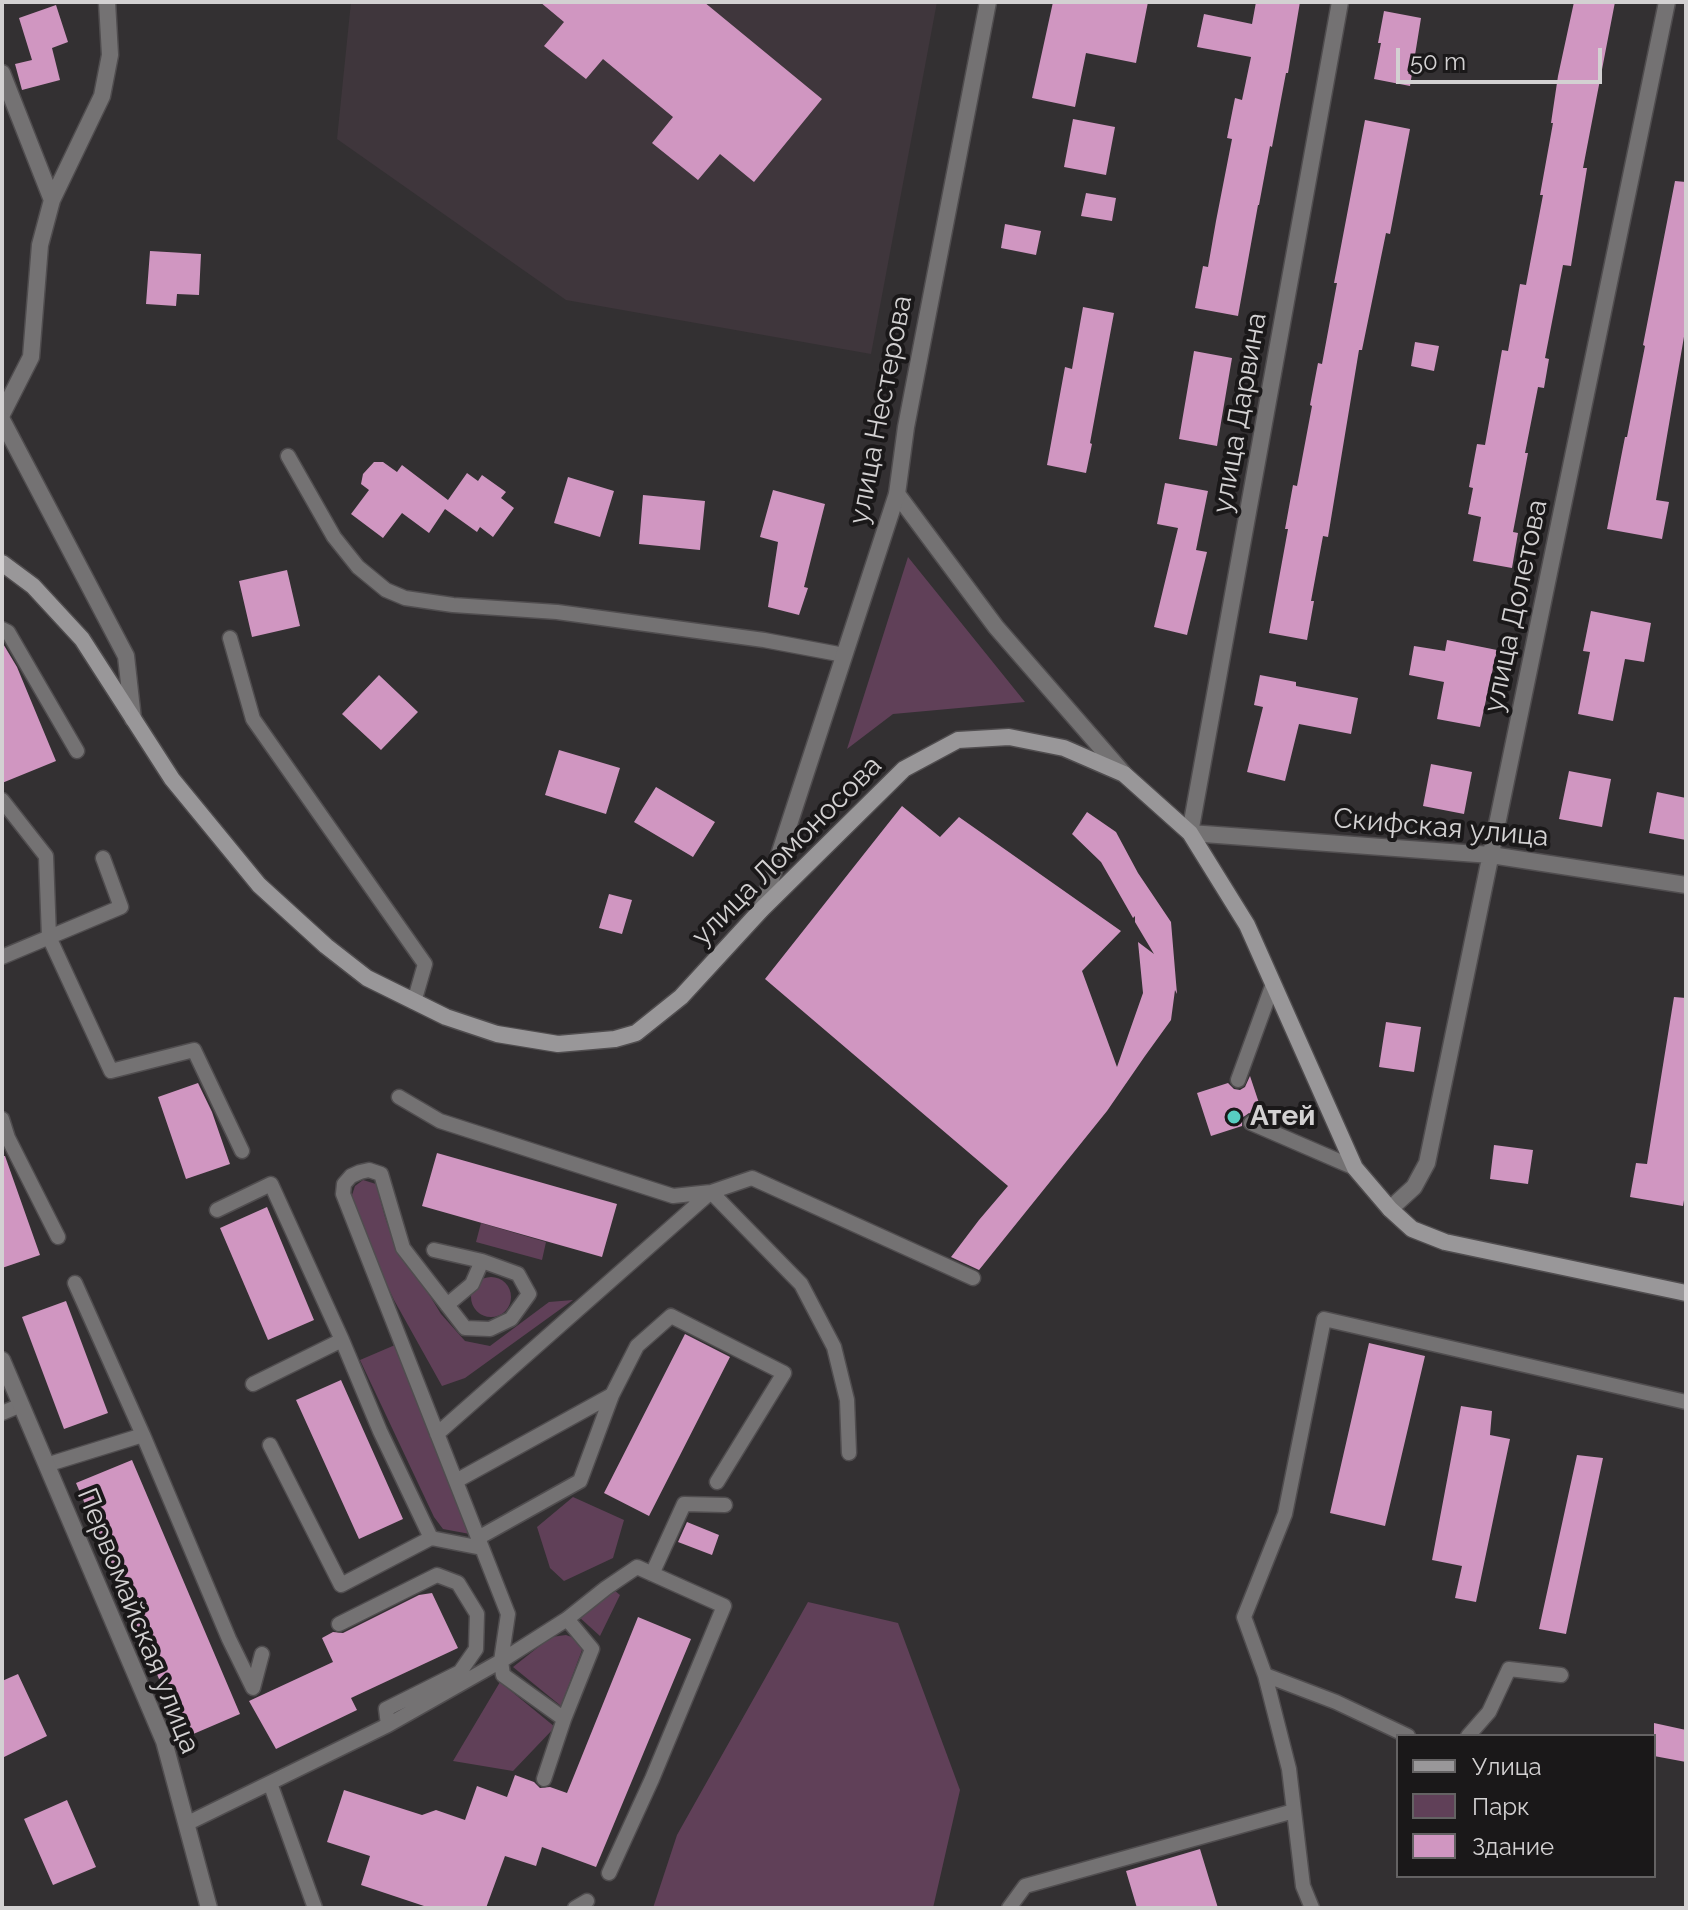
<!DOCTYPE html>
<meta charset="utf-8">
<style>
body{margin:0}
#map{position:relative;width:1688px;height:1910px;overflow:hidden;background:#333032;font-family:Raleway,sans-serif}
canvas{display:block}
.frame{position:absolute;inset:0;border:4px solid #d3d1d2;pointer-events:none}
.legend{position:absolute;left:1396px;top:1734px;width:260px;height:144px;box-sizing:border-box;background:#1a1819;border:2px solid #646263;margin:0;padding:10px 14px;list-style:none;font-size:24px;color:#d3d1d2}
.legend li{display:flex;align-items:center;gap:16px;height:40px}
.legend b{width:40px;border:2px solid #646263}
.scale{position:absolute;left:1396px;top:48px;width:206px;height:36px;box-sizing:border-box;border:4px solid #d3d1d2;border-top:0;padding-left:10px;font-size:24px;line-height:28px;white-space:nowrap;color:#d3d1d2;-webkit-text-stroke:6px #1a1819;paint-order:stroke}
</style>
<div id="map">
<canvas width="1688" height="1910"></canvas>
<div class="frame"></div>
<ul class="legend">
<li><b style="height:10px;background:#999799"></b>Улица</li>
<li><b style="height:22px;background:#604058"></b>Парк</li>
<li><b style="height:22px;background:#d096c1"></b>Здание</li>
</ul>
<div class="scale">50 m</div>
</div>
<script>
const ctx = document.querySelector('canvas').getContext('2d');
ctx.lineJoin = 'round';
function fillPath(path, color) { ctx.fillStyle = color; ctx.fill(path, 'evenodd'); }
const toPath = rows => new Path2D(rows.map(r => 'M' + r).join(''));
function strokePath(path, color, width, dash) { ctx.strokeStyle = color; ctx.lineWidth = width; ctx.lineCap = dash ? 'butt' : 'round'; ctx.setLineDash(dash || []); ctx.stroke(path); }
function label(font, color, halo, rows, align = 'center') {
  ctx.font = font + ' Raleway,sans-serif'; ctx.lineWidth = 8; ctx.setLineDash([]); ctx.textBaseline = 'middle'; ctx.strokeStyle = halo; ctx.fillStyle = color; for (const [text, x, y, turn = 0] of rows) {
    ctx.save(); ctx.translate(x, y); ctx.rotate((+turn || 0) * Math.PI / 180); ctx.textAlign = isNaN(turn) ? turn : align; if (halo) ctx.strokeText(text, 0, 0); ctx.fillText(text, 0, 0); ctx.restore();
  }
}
const built = toPath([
 [351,2,937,2,871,354,566,300,337,139]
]);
const green = toPath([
 [908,557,1025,702,893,714,847,749],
 [363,1180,376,1184,385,1217,397,1252,425,1288,441,1314,465,1341,490,1346,549,1302,573,1300,465,1378,442,1386,394,1300,379,1268,357,1214,352,1195,355,1186],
 [481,1223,546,1242,542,1260,476,1242],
 '471 1297a20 20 0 1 1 40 0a20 20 0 1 1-40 0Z',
 [395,1345,437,1446,470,1534,443,1529,434,1517,360,1360],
 [573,1497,624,1520,613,1558,564,1581,550,1568,537,1527],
 [614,1590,620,1595,600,1636,578,1616],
 [808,1602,898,1623,960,1790,933,1908,653,1908,677,1835],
 [566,1635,577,1639,582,1650,561,1706,513,1667,551,1637],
 [500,1682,555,1727,513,1771,453,1761]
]);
const building = toPath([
 [540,2,704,2,822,99,754,182,720,154,698,180,652,143,673,117,603,59,586,79,544,46,564,22],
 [1053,2,1148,2,1136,63,1086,53,1075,107,1032,98],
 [1256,2,1300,2,1288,73,1286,73,1272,147,1270,146,1259,205,1258,205,1238,316,1195,308,1203,266,1208,267,1216,221,1232,139,1227,138,1235,98,1242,100,1251,57,1197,47,1204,14,1252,24],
 [1574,2,1615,2,1583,168,1587,168,1571,266,1563,265,1545,358,1549,359,1544,388,1538,387,1525,453,1528,453,1513,532,1518,533,1512,568,1473,561,1481,517,1468,514,1473,488,1469,487,1477,444,1485,445,1502,350,1508,351,1520,284,1526,285,1543,195,1540,195,1553,123,1551,123,1558,76],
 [56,5,68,42,52,48,60,80,22,90,15,64,32,60,19,18],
 [1384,11,1421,18,1410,86,1374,79,1381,43,1378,43],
 [1073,119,1115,127,1106,175,1064,167],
 [1365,120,1410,129,1390,234,1386,233,1362,350,1359,350,1328,537,1323,536,1311,601,1314,601,1307,640,1269,633,1288,529,1285,529,1293,485,1297,486,1312,406,1310,405,1318,363,1322,364,1337,283,1334,283],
 [1675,181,1686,182,1686,325,1656,500,1669,502,1662,539,1607,529,1625,437,1627,437,1645,346,1643,345],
 [1086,193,1116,198,1112,221,1081,216],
 [1005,224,1041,231,1036,255,1001,248],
 [150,251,201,254,199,295,177,294,176,306,146,304],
 [1083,307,1114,313,1090,443,1092,444,1086,473,1047,465,1065,367,1072,369],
 [1415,342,1439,346,1434,371,1411,366],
 [1194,351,1232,358,1217,446,1179,439],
 [374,462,383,462,397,472,402,465,448,500,467,473,478,481,482,475,506,492,501,498,514,508,493,537,480,527,477,532,445,509,429,533,402,513,383,538,351,514,369,490,361,484,363,474],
 [568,477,614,491,600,537,554,523],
 [1165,483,1208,491,1196,550,1207,552,1187,635,1154,627,1178,528,1157,524],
 [773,490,825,504,804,587,808,588,799,615,768,607,778,542,760,537],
 [643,495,705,501,700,550,639,544],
 [287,570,300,626,252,637,239,581],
 [1591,611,1651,623,1644,662,1625,659,1613,721,1578,714,1590,652,1583,651],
 [1447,640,1497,650,1480,727,1437,719,1444,682,1409,675,1414,646,1445,651],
 [2,642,17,667,56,761,2,783],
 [379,675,418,712,381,750,342,714],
 [1260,675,1296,682,1296,686,1358,698,1351,734,1299,724,1285,781,1247,772,1263,707,1254,705],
 [559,750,620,768,606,814,545,795],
 [1431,764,1472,772,1464,814,1423,806],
 [1569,771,1611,779,1602,827,1559,819],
 [656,787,715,822,693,857,634,822],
 [1657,792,1686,798,1686,840,1649,833],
 [902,806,940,837,959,817,1121,931,1082,971,1117,1067,1143,993,1138,942,1154,954,1135,922,1135,916,1133,918,1101,862,1072,834,1087,812,1116,832,1138,873,1171,922,1177,994,1175,990,1171,1020,1145,1056,1107,1111,979,1270,951,1257,979,1220,1008,1186,765,979],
 [609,894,632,900,622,934,599,928],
 [1674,997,1686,998,1686,1188,1683,1206,1630,1197,1636,1163,1647,1164],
 [1386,1022,1421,1027,1414,1072,1379,1067],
 [1250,1076,1264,1118,1249,1113,1242,1118,1242,1126,1211,1136,1197,1093,1228,1083,1234,1089,1240,1090,1245,1087],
 [198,1083,212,1112,230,1164,186,1179,158,1097],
 [1494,1145,1533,1150,1528,1184,1490,1179],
 [437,1153,617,1204,602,1257,422,1206],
 [2,1156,5,1156,40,1255,2,1268],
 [267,1207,314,1320,268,1340,220,1228],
 [66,1301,108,1413,64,1429,22,1317],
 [685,1334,730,1357,649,1516,604,1493],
 [1369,1343,1425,1356,1385,1526,1330,1513],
 [341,1380,403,1519,359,1539,296,1400],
 [1461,1406,1492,1411,1490,1435,1510,1439,1476,1602,1455,1598,1462,1566,1432,1560],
 [1577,1455,1603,1458,1566,1634,1539,1629],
 [132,1460,240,1714,184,1738,76,1483],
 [687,1522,719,1535,712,1555,678,1542],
 [432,1593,458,1648,351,1698,357,1710,276,1749,249,1701,333,1662,322,1638,333,1632,343,1633,419,1595],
 [638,1617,691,1639,596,1867,542,1847,536,1866,505,1856,486,1908,430,1908,361,1885,370,1856,327,1842,344,1790,422,1815,436,1810,465,1820,477,1786,507,1797,515,1775,534,1782,540,1788,550,1787,567,1793],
 [18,1674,47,1736,2,1758,2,1681],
 [1654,1723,1686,1730,1686,1762,1654,1756],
 [67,1800,96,1867,53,1885,24,1819],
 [1200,1849,1218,1908,1137,1908,1126,1871]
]);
const service = toPath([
 [288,456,334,537,358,567,386,590,405,598,453,605,557,612,764,640,844,655],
 [2,629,8,632,77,751],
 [230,638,253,719,425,964,414,1002],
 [2,800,46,856,49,937,111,1071,194,1050,242,1151],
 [2,957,121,907,103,858],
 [1238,1080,1273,984],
 [399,1097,440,1121,673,1196,711,1192,752,1178,973,1278],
 [2,1119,8,1138,58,1237],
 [1251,1123,1355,1168],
 [217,1210,271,1184,342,1340,380,1431,431,1538,482,1548],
 [434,1250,482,1261],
 [75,1283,143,1435],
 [253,1384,342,1340],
 [2,1413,21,1405],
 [437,1434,711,1192,801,1284,834,1347,847,1400,849,1453],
 [270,1445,341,1585,431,1538],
 [46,1465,143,1435,229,1639,253,1688,262,1654],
 [456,1481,612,1395,637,1346,671,1316,784,1373,717,1482],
 [478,1538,580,1481,612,1395],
 [652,1574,684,1504,725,1505],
 [567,1619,592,1649,564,1719,503,1675,501,1661,567,1619,606,1588,637,1567,724,1606,652,1779,609,1873],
 [339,1624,437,1575,458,1583,477,1614,476,1649,460,1672,386,1709,388,1725],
 [1265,1675,1289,1769,1303,1886,1312,1908],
 [1408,1736,1336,1702,1265,1675,1244,1617,1285,1514,1324,1319,1686,1402],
 [1468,1736,1489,1712,1509,1669,1561,1675],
 [544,1779,564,1719],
 [270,1783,315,1908],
 [186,1824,388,1725,501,1661,508,1614,343,1194,344,1184,351,1176,360,1172,369,1170,381,1174,403,1248,465,1328,490,1329,511,1319,529,1294,518,1274,482,1261,472,1284,447,1305],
 [575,1908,587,1901],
 [1009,1908,1025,1886,1294,1811]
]);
const minor = toPath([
 [1340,2,1190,833,1491,855,1686,885],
 [2,73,52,200],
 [2,414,31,357,40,245,52,200,102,96,110,55,107,2],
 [897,494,996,627,1124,774],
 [1390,1209,1414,1187,1427,1163,1667,2],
 [2,1360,164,1741,209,1908]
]);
const tertiary = toPath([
 [2,420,126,656,133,719],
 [761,910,897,494,906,427,988,2]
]);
const secondary = toPath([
 [2,563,33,586,82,639,172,779,259,885,326,946,367,978,446,1017,497,1034,558,1044,615,1039,636,1033,681,997,761,910,904,769,958,740,1009,737,1064,748,1124,774,1190,833,1247,925,1355,1168,1390,1209,1412,1229,1445,1242,1686,1293]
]);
const markers = [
 [1234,1117,8,"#57cec2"]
];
const streetNames = [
 ["улица Нестерова",881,410,-79],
 ["улица Дарвина",1240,413,-80],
 ["улица Долетова",1516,606,-78],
 ["Скифская улица",1441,828,5],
 ["улица Ломоносова",787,851,-45],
 ["Первомайская улица",138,1621,68]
];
const poiNames = [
 ["Атей",1250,1117]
];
fillPath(built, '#3f363c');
fillPath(green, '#604058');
fillPath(building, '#d096c1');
strokePath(service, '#504d4f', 17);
strokePath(minor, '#504d4f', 19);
strokePath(tertiary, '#504d4f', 19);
strokePath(secondary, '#504d4f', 19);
strokePath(service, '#747273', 14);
strokePath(minor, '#747273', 16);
strokePath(tertiary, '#747273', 16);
strokePath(secondary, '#999799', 16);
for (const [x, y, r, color] of markers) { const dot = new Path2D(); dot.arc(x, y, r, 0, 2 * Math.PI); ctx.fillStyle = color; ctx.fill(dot); strokePath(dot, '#1a1819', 3); }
label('28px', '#d3d1d2', '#1a1819', streetNames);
label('bold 28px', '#d3d1d2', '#1a1819', poiNames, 'left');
</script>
